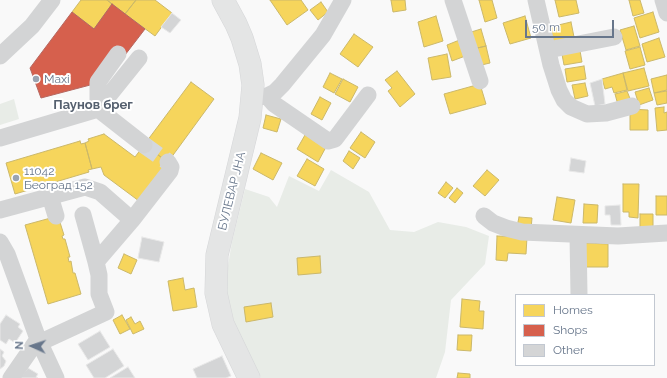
<!DOCTYPE html>
<meta charset="utf-8">
<style>
body{margin:0}
#map{position:relative;width:667px;height:378px;overflow:hidden;background:#f9f9f9;font-family:Raleway,sans-serif}
canvas{display:block}
.legend{position:absolute;left:515px;top:294px;width:140px;height:72px;box-sizing:border-box;background:#fff;border:1px solid #c2c8d1;margin:0;padding:5px 7px;list-style:none;font-size:12px;color:#67768b}
.legend li{display:flex;align-items:center;gap:8px;height:20px}
.legend b{width:20px;border:1px solid #c2c8d1}
.north{position:absolute;left:12px;top:326px;width:40px;height:40px;-webkit-text-stroke:3px #fff;paint-order:stroke;rotate:273deg;font-size:11px;font-weight:700;line-height:16px;text-align:center;color:#67768b}
.north::after{content:'';display:block;margin:auto;width:14px;height:18px;background:#67768b;clip-path:polygon(50% 0,100% 100%,50% 72%,0 100%)}
.scale{position:absolute;left:525px;top:20px;width:89px;height:18px;box-sizing:border-box;border:2px solid #67768b;border-top:0;padding-left:5px;font-size:12px;line-height:14px;white-space:nowrap;color:#67768b;-webkit-text-stroke:3px #fff;paint-order:stroke}
</style>
<div id="map">
<canvas width="667" height="378"></canvas>
<ul class="legend">
<li><b style="height:11px;background:#f6d55c"></b>Homes</li>
<li><b style="height:11px;background:#d6604d"></b>Shops</li>
<li><b style="height:11px;background:#d4d5d6"></b>Other</li>
</ul>
<div class="north">N</div>
<div class="scale">50 m</div>
</div>
<script>
const ctx = document.querySelector('canvas').getContext('2d');
ctx.lineJoin = 'round';
function fillPath(path, color) { ctx.fillStyle = color; ctx.fill(path, 'evenodd'); }
const toPath = rows => new Path2D(rows.map(r => 'M' + r).join(''));
function strokePath(path, color, width, dash) { ctx.strokeStyle = color; ctx.lineWidth = width; ctx.lineCap = dash ? 'butt' : 'round'; ctx.setLineDash(dash || []); ctx.stroke(path); }
function label(font, color, halo, rows, align = 'center') {
  ctx.font = font + ' Raleway,sans-serif'; ctx.lineWidth = 4; ctx.setLineDash([]); ctx.textBaseline = 'middle'; ctx.strokeStyle = halo; ctx.fillStyle = color; for (const [text, x, y, turn = 0] of rows) {
    ctx.save(); ctx.translate(x, y); ctx.rotate((+turn || 0) * Math.PI / 180); ctx.textAlign = isNaN(turn) ? turn : align; if (halo) ctx.strokeText(text, 0, 0); ctx.fillText(text, 0, 0); ctx.restore();
  }
}
const green = toPath([
 [14,99,19,119,0,125,0,104],
 [331,170,369,192,390,230,414,232,438,222,466,227,489,236,485,264,451,300,445,352,436,378,261,378,247,349,235,325,224,288,232,242,245,189,269,197,277,207,289,176,319,191]
]);
const homes = toPath([
 [81,0,107,0,112,4,94,29,72,12,81,0],
 [107,0,136,0,125,14,107,0],
 [136,0,155,0,172,13,155,36,125,14,136,0],
 [270,0,301,0,308,10,287,25,270,0],
 [391,0,405,0,406,10,393,12,391,0],
 [479,0,492,0,497,18,485,22,479,0],
 [555,0,576,0,579,13,559,17,555,0],
 [629,0,640,0,644,13,633,16,629,0],
 [321,2,328,12,318,20,310,10,321,2],
 [653,12,659,32,640,38,634,18,653,12],
 [436,16,443,41,424,47,418,22,436,16],
 [525,16,531,38,510,44,503,23,525,16],
 [571,22,574,37,554,42,550,27,571,22],
 [634,26,640,46,626,50,620,30,634,26],
 [481,29,486,46,473,49,468,33,481,29],
 [354,34,373,47,358,67,340,54,354,34],
 [659,38,665,57,647,62,642,44,659,38],
 [462,39,468,55,452,61,447,45,462,39],
 [579,45,582,62,564,65,561,49,579,45],
 [486,46,490,63,477,66,473,49,486,46],
 [640,47,645,65,630,69,625,51,640,47],
 [447,54,451,77,432,80,428,58,447,54],
 [584,66,586,79,567,82,565,69,584,66],
 [644,68,649,86,628,91,623,73,644,68],
 [397,71,415,94,400,107,388,91,392,88,385,80,397,71],
 [330,73,342,79,334,93,323,87,330,73],
 [623,73,627,90,614,93,612,87,605,89,602,79,623,73],
 [667,75,667,90,654,93,651,79,667,75],
 [343,79,358,87,350,102,335,94,343,79],
 [191,82,214,99,168,162,144,145,191,82],
 [585,83,588,96,575,99,572,85,585,83],
 [480,84,486,104,450,114,444,94,480,84],
 [649,88,653,100,639,105,635,92,649,88],
 [627,91,631,101,618,105,615,94,627,91],
 [667,91,667,103,657,105,654,93,667,91],
 [320,97,331,103,322,120,311,114,320,97],
 [664,107,664,113,667,112,667,130,657,131,655,108,664,107],
 [630,109,648,110,648,130,630,130,630,109],
 [266,115,281,119,277,132,263,128,266,115],
 [361,132,375,142,365,158,350,148,361,132],
 [104,134,135,157,144,145,168,162,139,201,104,175,101,167,92,169,85,143,89,141,88,139,104,134],
 [305,135,326,147,318,162,297,149,305,135],
 [80,141,81,144,85,143,92,169,88,170,89,172,15,194,6,163,80,141],
 [349,151,360,158,353,169,343,161,349,151],
 [261,153,282,163,273,180,253,169,261,153],
 [307,159,324,169,315,186,297,176,307,159],
 [487,170,499,180,485,196,473,186,487,170],
 [446,182,453,188,445,198,438,193,446,182],
 [623,184,639,184,638,218,629,217,629,212,623,212,623,184],
 [457,188,463,193,455,203,449,198,457,188],
 [656,196,667,196,667,215,656,215,656,196],
 [557,197,575,200,571,223,553,220,557,197],
 [584,204,598,205,597,223,583,223,584,204],
 [640,214,653,214,653,228,640,228,640,214],
 [58,216,64,235,62,236,63,239,65,239,70,257,68,257,69,262,71,261,73,273,75,273,81,294,48,304,25,225,58,216],
 [519,217,532,218,531,229,517,227,519,217],
 [497,236,527,237,526,254,508,253,507,261,496,260,497,236],
 [585,243,608,244,608,267,585,267,585,243],
 [124,254,137,260,131,274,118,268,124,254],
 [320,256,321,273,298,275,297,258,320,256],
 [183,278,185,290,194,288,197,307,173,311,168,281,183,278],
 [462,299,480,301,479,311,484,311,483,329,460,327,462,299],
 [271,303,273,317,246,322,244,307,271,303],
 [122,315,130,329,120,334,113,320,122,315],
 [131,317,135,324,140,321,144,329,133,334,126,320,131,317],
 [458,335,472,335,471,351,457,350,458,335],
 [458,373,470,374,470,378,457,378,458,373]
]);
const shops = toPath([
 [112,4,145,29,125,55,94,84,41,98,30,68,72,12,94,29,112,4]
]);
const building = toPath([
 [172,13,181,20,170,33,161,27,172,13],
 [602,79,605,104,595,106,590,83,602,79],
 [571,158,586,161,584,173,569,171,571,158],
 [620,205,621,225,611,225,610,215,605,215,605,206,620,205],
 [142,237,164,242,159,262,138,258,142,237],
 [6,315,20,324,18,327,23,331,15,343,9,339,6,344,0,340,0,324,6,315],
 [100,331,110,347,88,360,78,344,100,331],
 [0,349,4,352,2,356,6,361,4,366,0,369,0,349],
 [113,349,124,366,105,378,94,378,86,365,113,349],
 [222,356,231,376,226,378,197,378,193,369,222,356],
 [128,367,135,378,110,378,128,367],
 [28,368,38,374,36,377,38,378,20,378,28,368]
]);
const minorTunnel = toPath([
 [144,145,168,162]
]);
const minor = toPath([
 [453,0,480,81],
 [536,0,551,65,559,90,564,100,571,107,587,114,606,113,632,106],
 [663,0,667,13],
 [548,50,614,37],
 [0,56,32,26,52,0],
 [139,58,98,109,144,145],
 [267,96,274,104,328,141,335,139,368,95],
 [252,97,267,96,275,92,282,85,323,35,343,0],
 [0,138,98,109,98,82,118,54],
 [50,196,56,216],
 [0,210,85,187,100,192,132,220,170,171,171,167,168,162],
 [83,215,96,262],
 [484,216,493,223,506,228,522,232,618,236,667,233],
 [578,235,579,295],
 [0,242,7,254,38,339,56,378],
 [39,343,106,312,99,294,99,275,96,262,132,220],
 [11,378,38,339]
]);
const major = toPath([
 [223,0,236,24,242,38,250,64,253,85,250,118,217,255,216,293,223,324,249,378]
]);
const markers = [
 [36,79,4,"#9aa4b2"],
 [16,178,4,"#9aa4b2"]
];
const poiNames = [
 ["Maxi",44,79],
 ["11042",24,171],
 ["Београд 152",24,185]
];
const streetNames = [
 ["БУЛЕВАР ЈНА",232,191,-76]
];
const neighbourhoodNames = [
 ["Паунов брег",93,105]
];
fillPath(green, '#e8ece7');
fillPath(homes, '#f6d55c');
strokePath(homes, '#cbb86a', 1);
fillPath(shops, '#d6604d');
strokePath(shops, '#b56760', 1);
fillPath(building, '#d4d5d6');
strokePath(building, '#e8e8e8', 1);
strokePath(minorTunnel, '#d4d8de', 17, [17, 8]);
strokePath(major, '#d5d6d8', 23);
strokePath(minor, '#d3d4d5', 17);
strokePath(major, '#e4e5e5', 22);
for (const [x, y, r, color] of markers) { const dot = new Path2D(); dot.arc(x, y, r, 0, 2 * Math.PI); ctx.fillStyle = color; ctx.fill(dot); strokePath(dot, '#fff', 1.5); }
label('12px', '#67768b', '#fff', poiNames, 'left');
label('12px', '#67768b', '#fff', streetNames);
label('bold 13px', '#55606f', '#fff', neighbourhoodNames);
</script>
